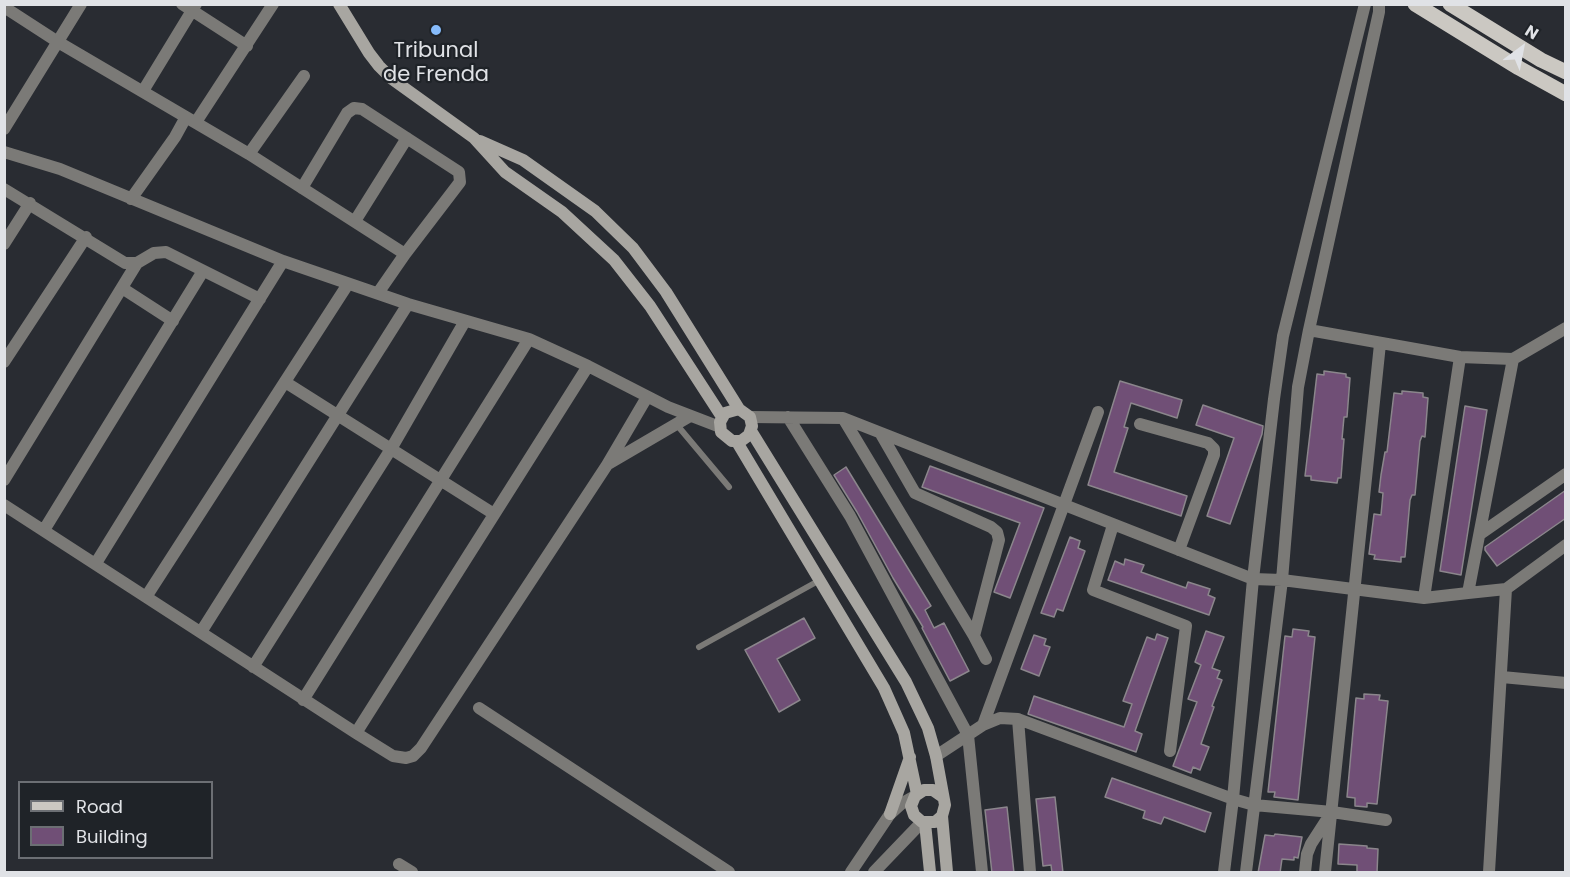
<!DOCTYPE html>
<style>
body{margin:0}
#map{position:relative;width:1570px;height:877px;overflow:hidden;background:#292c32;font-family:Poppins,sans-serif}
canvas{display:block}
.frame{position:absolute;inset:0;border:6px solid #e0e2e6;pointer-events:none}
.legend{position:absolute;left:18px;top:781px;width:195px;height:78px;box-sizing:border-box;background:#1f2328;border:2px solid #6c6f74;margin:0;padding:8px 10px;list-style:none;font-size:18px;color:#e0e2e6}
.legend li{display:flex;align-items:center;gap:12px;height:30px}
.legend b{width:30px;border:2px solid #6c6f74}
.north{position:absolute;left:1492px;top:18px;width:60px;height:60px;-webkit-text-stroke:4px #1f2328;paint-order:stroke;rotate:32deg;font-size:16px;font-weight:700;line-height:24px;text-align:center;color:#e0e2e6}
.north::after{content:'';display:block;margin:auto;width:21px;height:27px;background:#e0e2e6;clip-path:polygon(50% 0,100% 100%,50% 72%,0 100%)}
</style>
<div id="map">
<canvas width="1570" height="877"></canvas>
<div class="frame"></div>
<ul class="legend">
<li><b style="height:8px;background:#cbc8c2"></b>Road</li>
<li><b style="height:16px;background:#704f76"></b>Building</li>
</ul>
<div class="north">N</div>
</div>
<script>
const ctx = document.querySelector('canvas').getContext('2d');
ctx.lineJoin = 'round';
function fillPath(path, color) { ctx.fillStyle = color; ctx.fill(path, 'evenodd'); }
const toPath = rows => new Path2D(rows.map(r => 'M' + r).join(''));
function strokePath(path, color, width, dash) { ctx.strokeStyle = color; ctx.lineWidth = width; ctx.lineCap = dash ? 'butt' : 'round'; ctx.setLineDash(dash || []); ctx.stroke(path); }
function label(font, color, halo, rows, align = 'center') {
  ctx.font = font + ' Poppins,sans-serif'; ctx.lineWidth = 4.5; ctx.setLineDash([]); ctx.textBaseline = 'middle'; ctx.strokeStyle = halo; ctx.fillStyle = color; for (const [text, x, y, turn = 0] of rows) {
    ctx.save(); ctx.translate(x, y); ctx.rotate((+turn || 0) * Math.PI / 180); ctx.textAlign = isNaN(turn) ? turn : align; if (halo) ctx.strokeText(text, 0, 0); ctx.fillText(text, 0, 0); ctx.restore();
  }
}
const building = toPath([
 [1324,371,1346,374,1346,377,1350,378,1347,417,1344,417,1342,439,1344,439,1341,478,1338,478,1337,483,1311,480,1311,476,1305,476,1317,374,1324,375,1324,371],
 [1120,381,1182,400,1177,418,1131,403,1124,427,1128,428,1114,472,1187,496,1181,516,1088,485,1120,381],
 [1402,391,1423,393,1423,397,1428,398,1425,437,1422,436,1420,441,1415,495,1412,495,1410,500,1405,557,1401,557,1401,562,1374,559,1375,555,1369,554,1374,514,1381,515,1383,493,1379,492,1381,475,1385,452,1387,452,1394,393,1402,394,1402,391],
 [1203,405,1263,426,1262,434,1230,524,1207,516,1234,438,1196,425,1203,405],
 [1465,406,1487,410,1461,575,1440,571,1465,406],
 [930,466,1044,508,1010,598,994,592,1020,523,922,487,930,466],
 [846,467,931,606,925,610,934,628,944,623,969,671,950,681,922,628,923,627,893,578,857,512,834,475,846,467],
 [1566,490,1566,518,1497,566,1485,550,1485,547,1566,490],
 [1070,537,1080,541,1078,548,1085,551,1063,611,1057,609,1054,617,1041,613,1070,537],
 [1125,559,1144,565,1141,572,1186,588,1188,582,1210,589,1208,595,1215,598,1209,615,1108,580,1115,561,1124,565,1125,559],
 [804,618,815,638,777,659,800,700,779,712,745,650,804,618],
 [1293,629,1309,631,1308,636,1315,637,1298,800,1274,797,1275,792,1268,792,1285,636,1292,637,1293,629],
 [1206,631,1224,637,1212,668,1220,671,1217,678,1222,680,1212,706,1214,707,1201,744,1209,747,1200,770,1193,767,1191,773,1173,766,1197,702,1188,699,1201,665,1195,662,1206,631],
 [1157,634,1168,638,1135,731,1142,734,1136,752,1028,714,1034,696,1124,727,1132,704,1123,701,1147,637,1155,640,1157,634],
 [1034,635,1046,639,1044,645,1050,647,1039,676,1021,669,1034,635],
 [1364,694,1380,695,1379,700,1388,701,1377,804,1367,803,1367,807,1355,806,1355,798,1347,797,1356,698,1364,699,1364,694],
 [1112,778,1211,813,1205,832,1164,817,1161,824,1143,818,1145,811,1105,797,1112,778],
 [1055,797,1063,873,1052,873,1051,865,1043,866,1036,799,1055,797],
 [1007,807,1014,873,992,873,985,810,1007,807],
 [1275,834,1302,837,1298,858,1294,857,1294,860,1282,859,1280,873,1258,873,1265,835,1274,836,1275,834],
 [1339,844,1367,846,1367,848,1378,849,1377,873,1357,873,1357,865,1338,864,1339,844]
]);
const service = toPath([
 [677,425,729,487],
 [699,647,820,580]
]);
const minor = toPath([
 [182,4,247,46],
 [4,7,58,42,249,154,405,254],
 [143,91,196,4],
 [196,122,273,4],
 [4,129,81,4],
 [4,152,60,169,283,261,408,304,529,339,588,366,668,407,720,427],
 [249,154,304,76],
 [302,188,347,113,354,108,362,109,459,172,460,182,405,254,378,293],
 [4,189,125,263,137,263,154,253,166,252,260,299],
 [131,199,175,137,186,117],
 [355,221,407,138],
 [4,244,30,203],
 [122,288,173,321],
 [1309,330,1460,357,1513,359,1566,328],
 [4,362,86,237],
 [285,382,494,514],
 [750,417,843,418,1253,579,1282,580,1424,598,1468,593,1506,589,1566,545],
 [788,417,850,516,968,735,982,872],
 [843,418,974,636,986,659],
 [1140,424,1208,443,1214,449,1214,455,1179,550],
 [881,434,915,493,991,527,997,532,999,540,974,636],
 [608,464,690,416],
 [4,480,137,263],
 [4,505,356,733,393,756,406,758,413,756,421,748,607,465,647,397],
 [1113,525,1093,590,1186,626,1170,751],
 [44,530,203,271],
 [1480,534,1566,474],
 [96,563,283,261],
 [1468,593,1513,359],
 [146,597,348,284],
 [1424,598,1460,357],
 [201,632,408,304],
 [253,667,391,449,465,321],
 [1502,677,1566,683],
 [303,700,529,339],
 [479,708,729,872],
 [1018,719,1030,872],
 [983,725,1098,412],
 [356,733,588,366],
 [936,756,983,725,1000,718,1018,719,1233,799,1254,805,1332,812,1386,820],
 [399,864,412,872],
 [851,872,890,814,901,804,915,796],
 [874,872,922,822],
 [1224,872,1233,799,1253,579,1274,399,1283,336,1365,4],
 [1246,872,1282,580,1298,387,1309,330,1379,12,1379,4],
 [1305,872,1307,854,1311,844,1331,813],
 [1325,872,1380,344],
 [1489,872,1506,589]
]);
const secondary = toPath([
 [339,4,369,53,379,66,392,79,474,138,505,172,562,212,614,260,650,306,722,417],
 [480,141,523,160,595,211,633,248,666,292,739,409,750,417,752,426,749,435,741,441,732,441,721,432,720,422,725,413,739,409],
 [751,431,906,682,928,728,936,756,945,805,942,816,947,872],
 [737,442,884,688,904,733,917,794],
 [890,814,910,757],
 [942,816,935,822,922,822,914,815,911,806,915,796,924,790,933,790,943,797],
 [925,823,930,872]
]);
const primary = toPath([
 [1415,4,1519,68,1566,94],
 [1450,4,1541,60,1566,72]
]);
const markers = [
 [436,30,6,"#86bbfb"]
];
const poiNames = [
 ["Tribunal",436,52],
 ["de Frenda",436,76]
];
fillPath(building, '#704f76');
strokePath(building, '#8b868c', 1.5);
strokePath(service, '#7b7a77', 6);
strokePath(minor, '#7b7a77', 12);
strokePath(secondary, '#a8a6a1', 12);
strokePath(primary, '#cbc8c2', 15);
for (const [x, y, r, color] of markers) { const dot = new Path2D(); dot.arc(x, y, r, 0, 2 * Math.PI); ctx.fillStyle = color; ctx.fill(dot); strokePath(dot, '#1f2328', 2); }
label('21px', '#e0e2e6', '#1f2328', poiNames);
</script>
